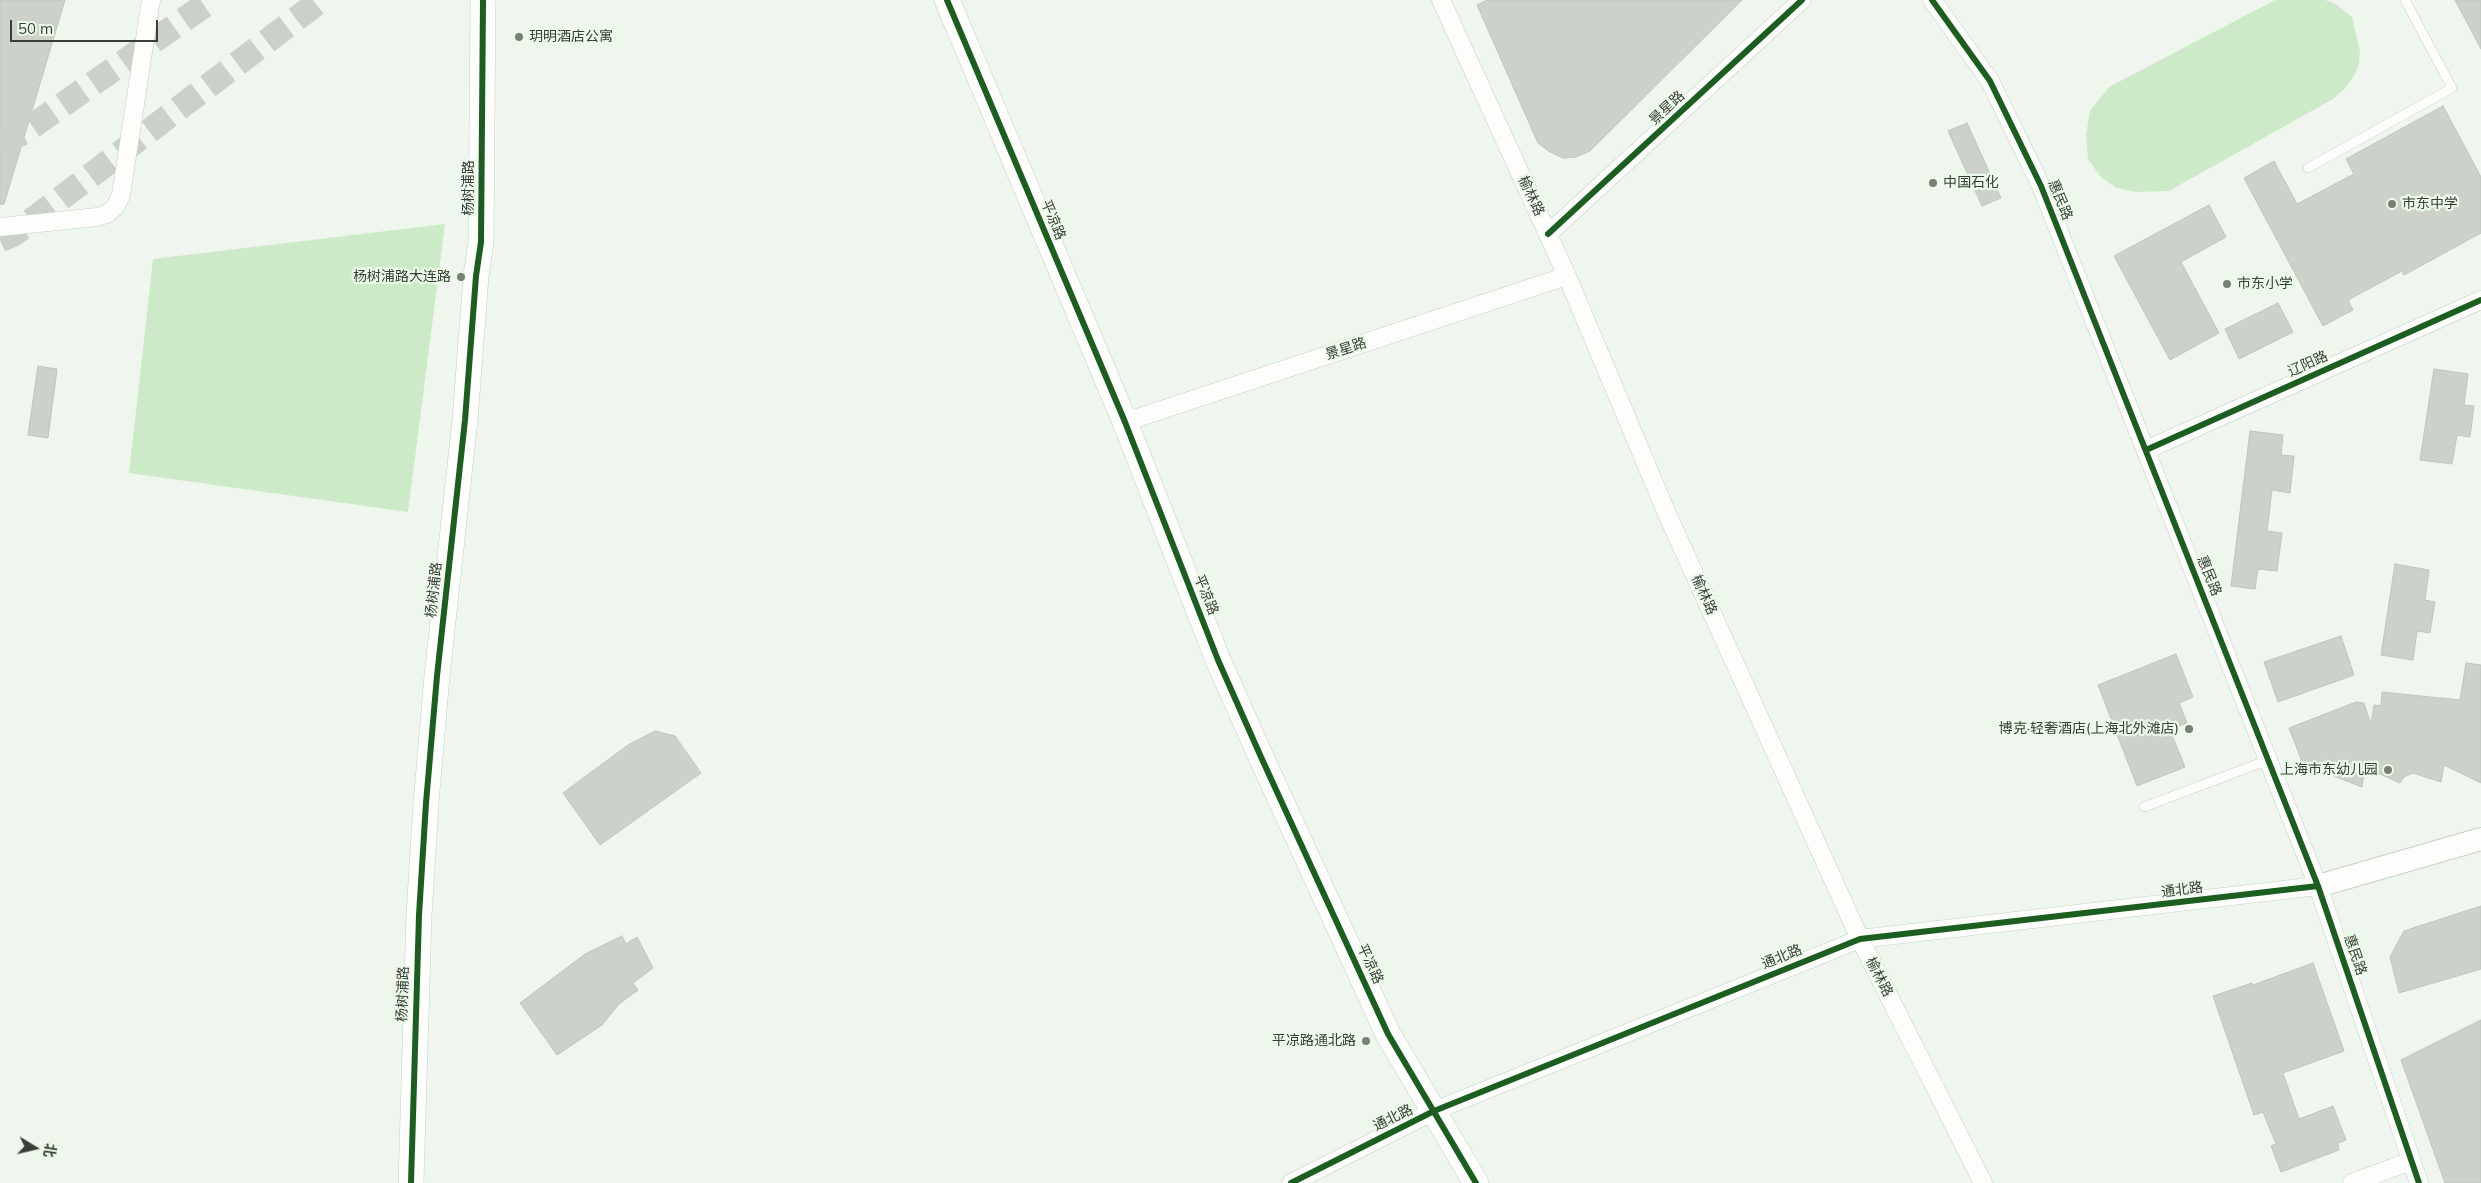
<!DOCTYPE html>
<meta charset="utf-8">
<style>
body{margin:0}
#map{position:relative;width:2481px;height:1183px;overflow:hidden;background:#eff6ed;font-family:Mulish,"Noto Sans SC",sans-serif}
canvas{display:block}
.north{position:absolute;left:10px;top:1123px;width:50px;height:50px;-webkit-text-stroke:4px #ecfae9;paint-order:stroke;rotate:99deg;font-size:14px;font-weight:700;line-height:20px;text-align:center;color:#393f38}
.north::after{content:'';display:block;margin:auto;width:18px;height:22px;background:#393f38;clip-path:polygon(50% 0,100% 100%,50% 72%,0 100%)}
.scale{position:absolute;left:10px;top:20px;width:148px;height:22px;box-sizing:border-box;border:2px solid #393f38;border-top:0;padding-left:6px;font-size:15px;line-height:18px;white-space:nowrap;color:#393f38;-webkit-text-stroke:4px #ecfae9;paint-order:stroke}
</style>
<div id="map">
<canvas width="2481" height="1183"></canvas>
<div class="north">北</div>
<div class="scale">50 m</div>
</div>
<script>
const ctx = document.querySelector('canvas').getContext('2d');
ctx.lineJoin = 'round';
function fillPath(path, color) { ctx.fillStyle = color; ctx.fill(path, 'evenodd'); }
const toPath = rows => new Path2D(rows.map(r => 'M' + r).join(''));
function strokePath(path, color, width, dash) { ctx.strokeStyle = color; ctx.lineWidth = width; ctx.lineCap = dash ? 'butt' : 'round'; ctx.setLineDash(dash || []); ctx.stroke(path); }
function label(font, color, halo, rows, align = 'center') {
  ctx.font = font + ' Mulish,"Noto Sans SC",sans-serif'; ctx.lineWidth = 4.5; ctx.setLineDash([]); ctx.textBaseline = 'middle'; ctx.strokeStyle = halo; ctx.fillStyle = color; for (const [text, x, y, turn = 0] of rows) {
    ctx.save(); ctx.translate(x, y); ctx.rotate((+turn || 0) * Math.PI / 180); ctx.textAlign = isNaN(turn) ? turn : align; if (halo) ctx.strokeText(text, 0, 0); ctx.fillText(text, 0, 0); ctx.restore();
  }
}
const green = toPath([
 [2275,0,2325,0,2334,3,2352,17,2360,52,2359,64,2354,76,2344,89,2333,99,2169,191,2136,192,2116,188,2100,176,2088,159,2086,135,2090,111,2109,87],
 [445,224,408,512,129,473,153,259]
]);
const building = toPath([
 [0,0,65,0,4,204,0,204,0,0],
 [1487,0,1742,0,1590,151,1576,157,1563,158,1550,152,1538,143,1477,5,1487,0],
 [2455,0,2481,0,2481,49,2455,0],
 [2443,106,2481,177,2481,233,2404,275,2402,271,2348,300,2353,310,2323,326,2244,178,2274,161,2297,204,2354,174,2346,159,2443,106],
 [1967,123,2001,198,1982,206,1948,131,1967,123],
 [2209,205,2226,237,2181,262,2219,333,2170,360,2114,256,2209,205],
 [2278,303,2293,332,2239,359,2225,329,2278,303],
 [38,366,57,369,48,438,28,435,38,366],
 [2434,369,2468,374,2464,405,2474,406,2470,437,2457,435,2452,464,2420,460,2434,369],
 [2250,431,2283,435,2281,455,2294,456,2290,493,2272,490,2267,531,2282,533,2277,571,2258,569,2255,589,2231,586,2250,431],
 [2395,564,2429,570,2425,600,2435,602,2430,633,2417,631,2413,660,2381,655,2395,564],
 [2341,636,2354,675,2278,702,2264,662,2341,636],
 [2176,654,2193,697,2179,703,2187,723,2170,730,2185,767,2137,786,2098,685,2176,654],
 [2466,663,2481,665,2481,783,2444,765,2441,782,2413,773,2404,777,2400,783,2365,767,2362,787,2303,764,2289,728,2356,702,2364,703,2371,724,2374,705,2381,706,2382,692,2460,700,2466,663],
 [655,731,675,736,701,773,600,845,563,793,628,745,655,731],
 [2481,906,2481,969,2399,993,2390,957,2404,931,2481,906],
 [622,936,626,944,637,937,653,968,633,983,638,990,619,1004,602,1025,557,1055,520,1003,585,954,622,936],
 [2313,963,2344,1051,2283,1073,2299,1119,2333,1106,2346,1140,2338,1143,2339,1150,2281,1172,2271,1146,2276,1144,2263,1112,2254,1115,2213,996,2252,983,2253,985,2313,963],
 [2481,1020,2481,1183,2445,1183,2401,1060,2481,1020]
]);
const secondaryTunnel = toPath([
 [0,144,24,132,212,0],
 [0,240,14,234,321,0]
]);
const service = toPath([
 [2308,168,2452,88,2405,0],
 [2144,807,2268,760]
]);
const minor = toPath([
 [1441,0,1567,276,1668,516,1860,939,1983,1183],
 [1932,0,1990,81,2041,186,2318,886,2419,1183],
 [0,227,97,217,107,214,115,207,121,195,151,0],
 [1548,234,1802,0],
 [1125,422,1567,276],
 [2146,450,2481,300],
 [1291,1183,1434,1111,1860,939,2318,886],
 [2352,1183,2411,1161]
]);
const tertiary = toPath([
 [2318,886,2481,839]
]);
const secondary = toPath([
 [947,0,1125,422,1218,660,1261,757,1388,1034,1476,1183],
 [411,1183,419,915,426,803,437,676,465,420,476,276,481,242,483,0]
]);
const cycleway = toPath([
 [947,0,1125,422,1218,660,1261,757,1388,1034,1476,1183],
 [1932,0,1990,81,2041,186,2318,886,2419,1183],
 [1548,234,1802,0],
 [2146,450,2481,300],
 [411,1183,419,915,426,803,437,676,465,420,476,276,481,242,483,0],
 [1291,1183,1434,1111,1860,939,2318,886]
]);
const markers = [
 [519,37,5,"#797f77"],
 [1933,183,5,"#797f77"],
 [2392,204,5,"#797f77"],
 [461,277,5,"#797f77"],
 [2227,284,5,"#797f77"],
 [2189,729,5,"#797f77"],
 [2388,770,5,"#797f77"],
 [1366,1041,5,"#797f77"]
];
const poiNames = [
 ["玥明酒店公寓",529,37],
 ["中国石化",1943,183],
 ["市东中学",2402,204],
 ["杨树浦路大连路",451,277,"right"],
 ["市东小学",2237,284],
 ["博克·轻奢酒店(上海北外滩店)",2179,729,"right"],
 ["上海市东幼儿园",2378,770,"right"],
 ["平凉路通北路",1356,1041,"right"]
];
const streetNames = [
 ["景星路",1667,108,-43],
 ["杨树浦路",469,188,-90],
 ["榆林路",1531,196,65],
 ["惠民路",2060,200,68],
 ["平凉路",1053,220,67],
 ["景星路",1346,349,-18],
 ["辽阳路",2308,364,-24],
 ["惠民路",2209,576,68],
 ["杨树浦路",434,590,-84],
 ["平凉路",1206,595,68],
 ["榆林路",1704,595,66],
 ["通北路",2182,890,-7],
 ["惠民路",2355,955,71],
 ["通北路",1782,957,-22],
 ["平凉路",1370,964,65],
 ["榆林路",1879,977,63],
 ["杨树浦路",403,994,-88],
 ["通北路",1393,1118,-26]
];
fillPath(green, '#cdeac8');
fillPath(building, '#ccd2ca');
strokePath(building, '#bfc4bd', 1);
strokePath(secondaryTunnel, '#cbd1c9', 25, [25, 12]);
strokePath(service, '#c8cec6', 10);
strokePath(minor, '#c8cec6', 19);
strokePath(tertiary, '#c8cec6', 24);
strokePath(secondary, '#c8cec6', 26);
strokePath(service, '#fdfefc', 9);
strokePath(minor, '#fdfefc', 18);
strokePath(tertiary, '#fdfefc', 22);
strokePath(secondary, '#fdfefc', 25);
strokePath(cycleway, '#1b5e20', 6);
for (const [x, y, r, color] of markers) { const dot = new Path2D(); dot.arc(x, y, r, 0, 2 * Math.PI); ctx.fillStyle = color; ctx.fill(dot); strokePath(dot, '#ecfae9', 2); }
label('14px', '#393f38', '#ecfae9', poiNames, 'left');
label('14px', '#393f38', '#ecfae9', streetNames);
</script>
